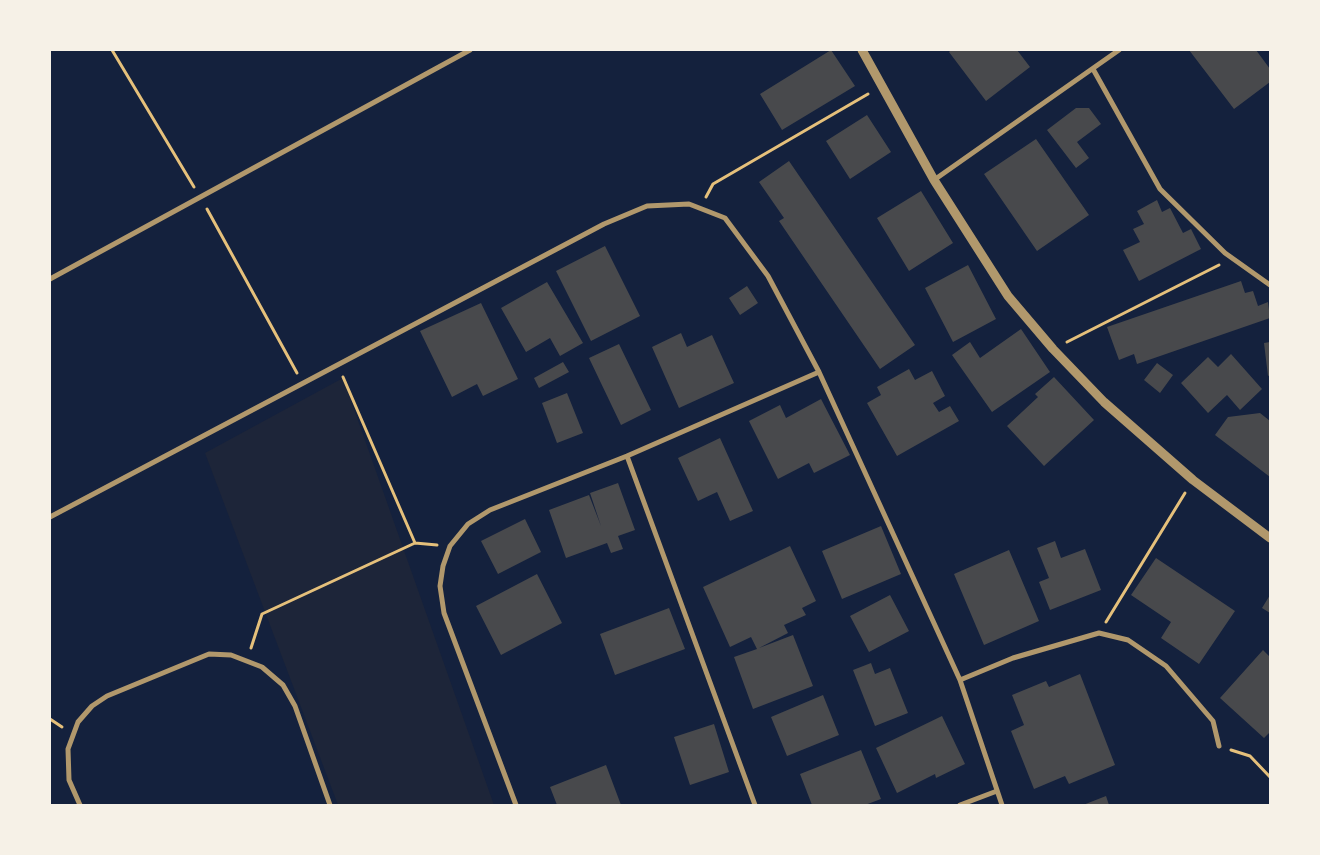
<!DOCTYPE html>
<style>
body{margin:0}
#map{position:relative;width:1320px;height:855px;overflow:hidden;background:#14213d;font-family:"Space Grotesk",sans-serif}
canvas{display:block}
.frame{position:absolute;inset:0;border:51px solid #f6f1e7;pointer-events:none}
</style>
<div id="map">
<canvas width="1320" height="855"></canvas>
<div class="frame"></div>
</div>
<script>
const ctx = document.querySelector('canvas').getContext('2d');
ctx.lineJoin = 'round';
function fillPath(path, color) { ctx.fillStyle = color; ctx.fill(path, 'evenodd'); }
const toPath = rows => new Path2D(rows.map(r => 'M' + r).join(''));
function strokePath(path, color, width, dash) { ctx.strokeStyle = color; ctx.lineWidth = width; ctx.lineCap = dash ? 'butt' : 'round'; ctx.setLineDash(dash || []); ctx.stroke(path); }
const green = toPath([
 [343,378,494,805,338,805,205,453]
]);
const building = toPath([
 [831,50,855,86,782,130,760,94],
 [951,50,1017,50,1030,67,986,101,949,52],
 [1189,50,1256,50,1270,69,1270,82,1234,109],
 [1076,108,1089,108,1101,124,1077,142,1089,158,1076,168,1047,130],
 [867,115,891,152,850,179,826,141],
 [1036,139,1089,215,1037,251,984,174],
 [789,161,915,345,880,369,779,221,784,218,759,182],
 [921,191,953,243,909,271,877,218],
 [1157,200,1162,212,1170,208,1183,233,1191,229,1201,249,1139,281,1123,250,1140,242,1133,229,1144,224,1137,211],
 [605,246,640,316,591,341,556,271],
 [968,265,996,319,953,342,925,288],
 [1241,281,1245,293,1253,291,1258,306,1268,302,1270,318,1137,364,1134,354,1119,360,1107,327],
 [547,282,583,343,560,356,550,338,526,352,501,308],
 [747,286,758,303,740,315,729,298],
 [481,303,518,379,483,396,477,384,452,397,420,331],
 [1021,329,1050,372,992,412,952,355,970,342,980,358],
 [681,333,687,347,712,335,734,383,679,408,652,347],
 [1270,342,1270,375,1268,376,1264,343],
 [619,344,651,410,621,425,589,358],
 [1231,354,1262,389,1240,410,1227,395,1208,413,1181,383,1208,357,1218,367],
 [563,362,569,372,539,388,534,378],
 [1157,363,1173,375,1160,393,1144,380],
 [909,369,915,380,932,371,945,396,933,403,939,412,950,406,959,421,897,456,867,403,881,395,877,387],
 [1054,377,1094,420,1044,466,1007,426,1038,397,1035,394],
 [567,393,583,433,557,443,542,403],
 [821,399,850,455,814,473,809,463,778,479,749,421,780,405,786,418],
 [1260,413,1270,421,1270,477,1215,435,1228,417],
 [720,438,753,511,730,521,717,492,698,501,678,458],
 [618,483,635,530,618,536,623,549,611,553,607,543,566,558,549,510,589,495,601,526,590,493],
 [525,519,541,552,498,574,481,541],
 [881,526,901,574,842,599,822,551],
 [1055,541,1061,558,1085,549,1101,590,1050,610,1039,582,1049,578,1037,548],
 [790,546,816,601,802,608,806,615,784,625,788,633,759,648,793,635,813,686,753,709,734,657,757,649,751,637,730,647,703,587],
 [1009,550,1039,621,984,645,954,574],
 [1156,558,1235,611,1199,664,1161,638,1171,622,1131,595],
 [537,574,562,623,501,655,476,606],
 [890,595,909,631,869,652,850,616],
 [1270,595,1270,613,1262,608],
 [669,608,685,649,615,675,600,634],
 [1263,650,1270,657,1270,732,1264,738,1220,698],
 [871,663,875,674,890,668,908,713,875,726,853,670],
 [1080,674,1115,765,1069,784,1065,776,1034,789,1011,731,1024,725,1012,695,1046,681,1049,687],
 [823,695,839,735,787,756,771,717],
 [942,716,965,764,936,778,935,774,897,793,876,748],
 [714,724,729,772,690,785,674,737],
 [861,750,881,799,865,805,812,805,800,774],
 [606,765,621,805,557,805,550,787],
 [1106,796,1109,805,1083,805]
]);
const path = toPath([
 [112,50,194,187],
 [706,197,713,184,868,94],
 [207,209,297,373],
 [1067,342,1219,265],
 [343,377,415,543],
 [1106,622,1185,493],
 [251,648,262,614,415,543,437,545],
 [50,719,62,727],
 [1231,750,1250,756,1270,777]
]);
const minor = toPath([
 [1093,69,1160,189,1225,253,1270,285],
 [934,180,1119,50],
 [50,279,470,50],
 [627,456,755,805],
 [50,517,604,224,647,206,689,204,725,218,768,276,819,372,960,680,1002,805],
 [960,680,1013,658,1099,633,1128,640,1166,666,1213,721,1219,746],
 [80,805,69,780,68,749,78,722,92,706,107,696,209,654,231,655,262,667,283,685,295,706,330,805],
 [516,805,444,613,440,586,443,566,450,546,468,524,490,510,627,456,819,372],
 [960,805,997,791]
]);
const tertiary = toPath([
 [862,50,934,180,1008,296,1053,349,1104,402,1193,480,1270,538]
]);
fillPath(green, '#1d2539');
fillPath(building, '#48494c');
strokePath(path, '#e5c07b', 3);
strokePath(minor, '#b1986c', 5);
strokePath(tertiary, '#b1986c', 9);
</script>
